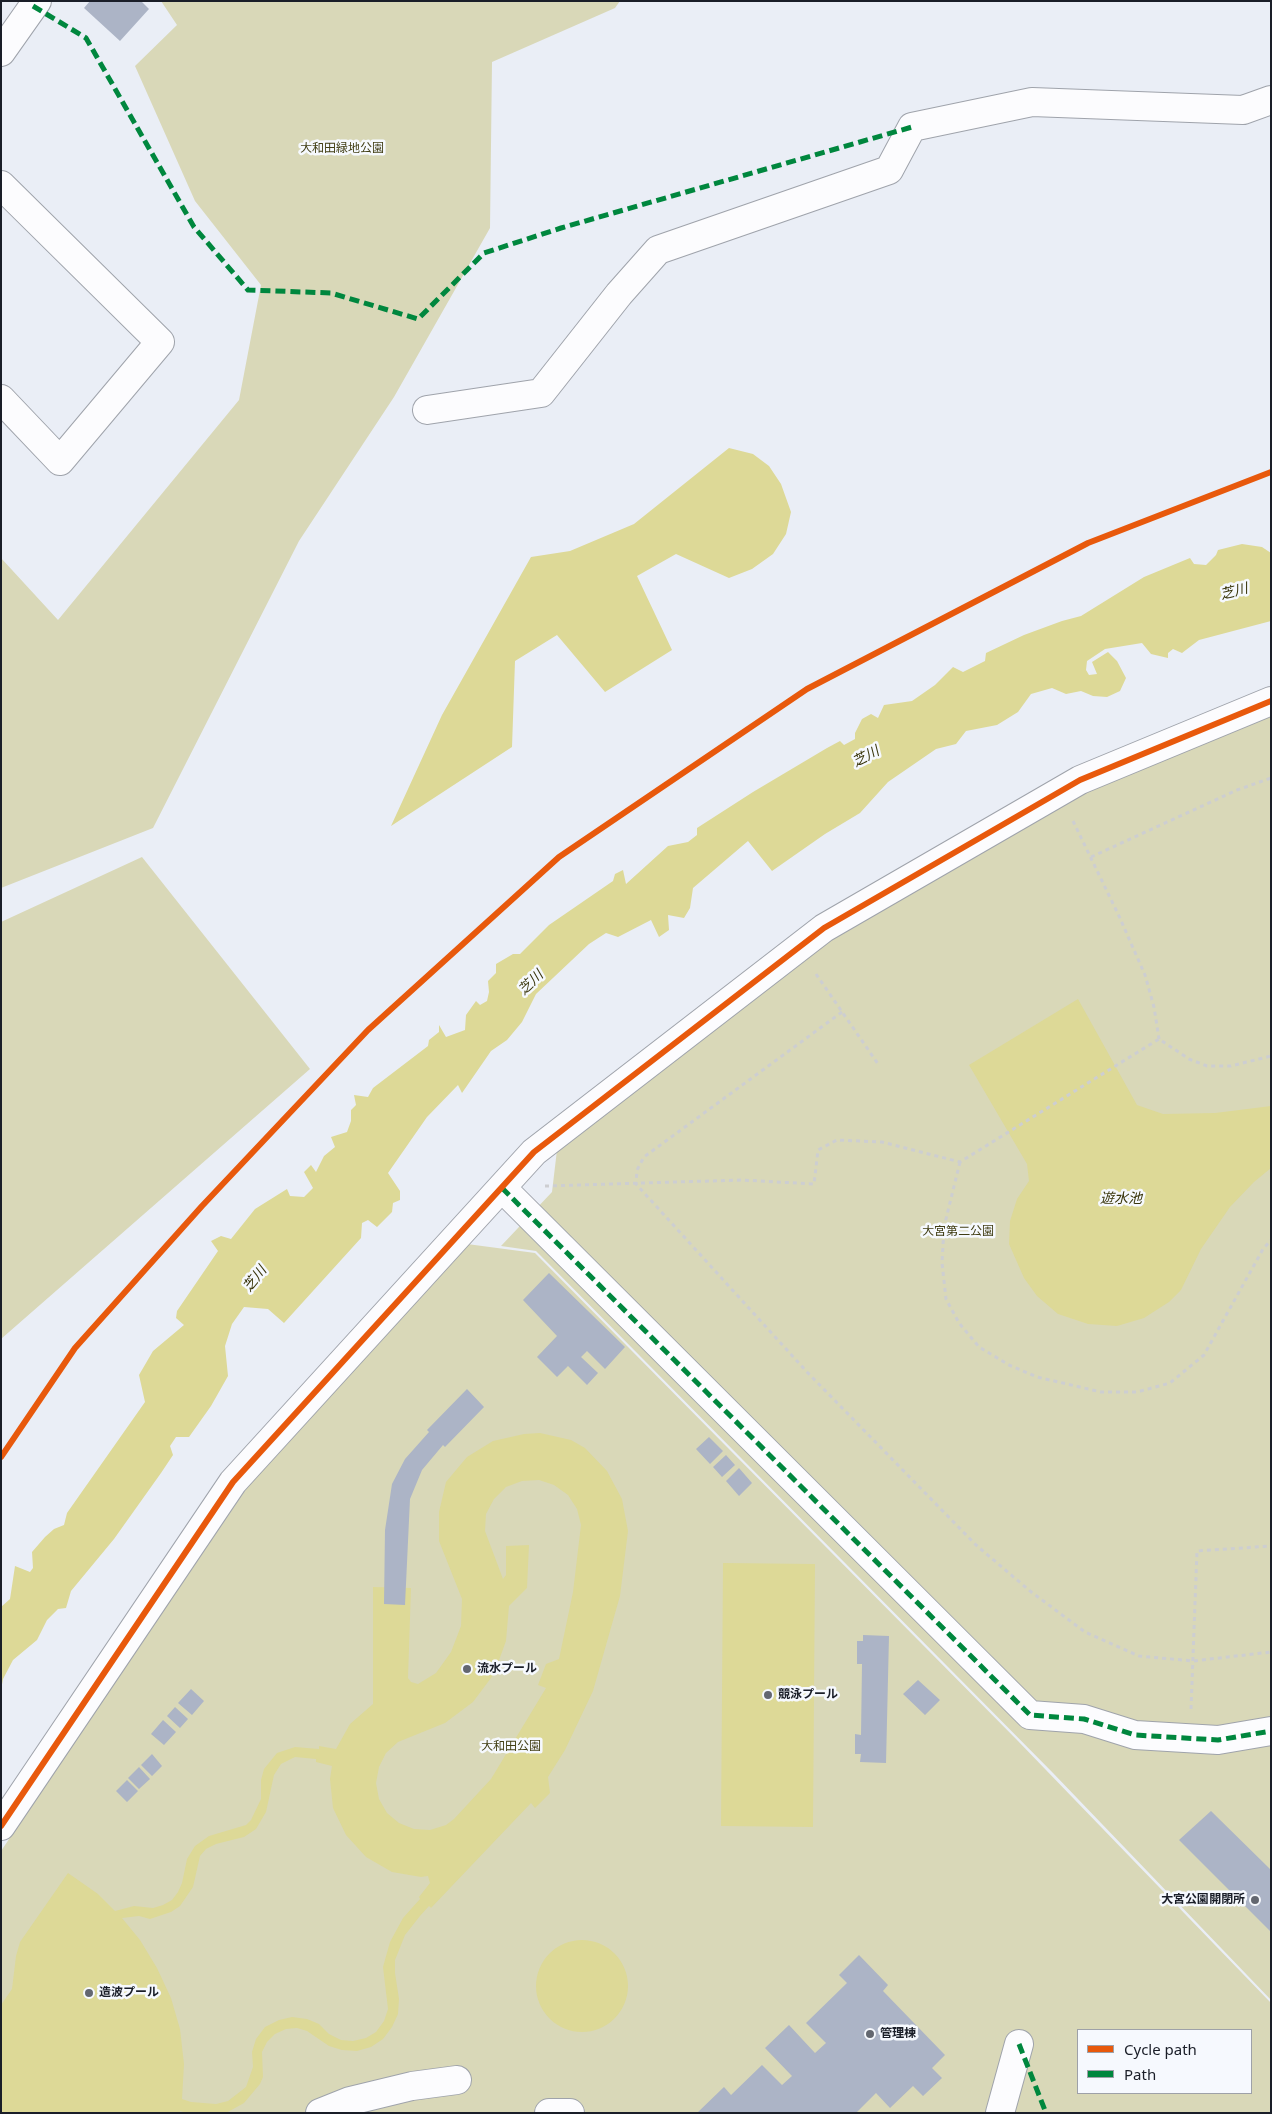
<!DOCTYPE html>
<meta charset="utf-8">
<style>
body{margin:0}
#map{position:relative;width:1272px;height:2114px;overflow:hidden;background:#eaeef6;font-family:"Noto Sans",sans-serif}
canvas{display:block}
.frame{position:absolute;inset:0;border:2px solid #1a1e28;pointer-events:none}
.legend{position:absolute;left:1077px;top:2029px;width:175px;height:65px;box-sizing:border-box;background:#f6f9fe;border:1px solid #9ea1a8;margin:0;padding:6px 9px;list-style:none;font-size:15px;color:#1a1e28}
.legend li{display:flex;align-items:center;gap:10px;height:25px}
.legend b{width:25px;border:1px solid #9ea1a8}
</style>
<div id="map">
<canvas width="1272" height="2114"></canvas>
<div class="frame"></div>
<ul class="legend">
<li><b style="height:6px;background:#e8590c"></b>Cycle path</li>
<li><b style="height:6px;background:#00873e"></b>Path</li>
</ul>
</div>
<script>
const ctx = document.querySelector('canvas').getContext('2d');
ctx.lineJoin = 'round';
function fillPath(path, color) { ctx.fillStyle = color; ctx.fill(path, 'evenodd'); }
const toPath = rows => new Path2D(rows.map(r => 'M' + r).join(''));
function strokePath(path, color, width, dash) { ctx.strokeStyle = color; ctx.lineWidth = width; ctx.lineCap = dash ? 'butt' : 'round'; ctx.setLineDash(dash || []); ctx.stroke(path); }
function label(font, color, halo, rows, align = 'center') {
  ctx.font = font + ' "Noto Sans","Noto Sans JP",sans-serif'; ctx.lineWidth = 5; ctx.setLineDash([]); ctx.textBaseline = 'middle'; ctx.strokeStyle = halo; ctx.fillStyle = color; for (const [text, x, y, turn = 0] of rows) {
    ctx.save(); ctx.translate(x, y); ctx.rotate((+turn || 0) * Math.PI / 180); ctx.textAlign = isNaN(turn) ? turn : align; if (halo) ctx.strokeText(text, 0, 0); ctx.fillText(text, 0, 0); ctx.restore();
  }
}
const green = toPath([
 [161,1,620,1,615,8,492,62,490,228,394,397,299,541,153,828,1,888,1,558,58,620,239,400,261,285,195,201,135,66,177,25],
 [1271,710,1271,2000,1053,1773,536,1251,501,1246,552,1192,557,1150,846,920,1064,803,1175,748],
 [142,857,310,1069,1,1339,1,922],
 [467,1244,535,1253,1018,1741,1271,2003,1271,2113,1,2113,1,1851,246,1489,353,1364],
 [1078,2030,1251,2030,1251,2093,1078,2093]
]);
const water = toPath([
 [729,448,753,454,769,466,781,484,791,512,786,534,773,554,752,569,729,578,676,554,637,576,672,650,605,692,557,635,515,661,512,747,391,826,442,715,531,557,570,551,634,524],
 [1242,544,1262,547,1271,553,1271,621,1199,640,1182,653,1173,649,1168,653,1168,658,1151,654,1142,643,1105,649,1087,661,1086,670,1089,675,1097,674,1092,662,1108,652,1117,661,1126,678,1120,691,1107,697,1093,696,1081,691,1066,694,1052,688,1031,694,1018,712,997,725,966,731,956,744,936,749,888,782,860,813,825,834,772,871,748,841,693,888,690,908,684,918,668,915,669,930,659,937,651,920,618,937,606,933,589,944,536,994,522,1022,507,1040,491,1051,462,1093,458,1085,427,1117,388,1173,400,1191,400,1200,393,1203,392,1212,377,1227,368,1220,362,1223,361,1238,284,1323,268,1309,244,1307,232,1324,225,1346,228,1376,211,1406,189,1437,176,1437,170,1446,173,1455,161,1473,114,1539,71,1591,66,1608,58,1609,47,1620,37,1640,13,1660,3,1679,1,1690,1,1607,10,1599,15,1566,30,1572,33,1568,32,1552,45,1537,54,1529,64,1525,67,1513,145,1402,139,1375,153,1351,184,1325,176,1318,177,1311,218,1251,211,1241,221,1236,231,1239,255,1209,287,1189,290,1196,304,1197,313,1188,304,1172,311,1165,316,1172,324,1156,335,1147,331,1137,347,1132,351,1121,351,1110,356,1105,354,1095,368,1097,373,1088,428,1046,429,1040,439,1032,439,1025,446,1037,465,1030,466,1015,476,1001,480,1005,487,1001,489,992,488,981,496,973,496,964,513,954,520,954,549,925,613,881,615,874,623,870,626,884,668,846,688,842,697,835,697,828,753,792,827,748,840,741,844,745,855,739,855,733,862,719,871,714,878,718,884,705,912,701,935,685,953,667,963,672,985,661,986,653,1024,635,1062,621,1081,616,1144,577,1190,558,1194,564,1206,565,1216,555,1218,550],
 [1078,999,1137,1105,1163,1114,1215,1113,1271,1106,1271,1168,1254,1182,1230,1207,1201,1249,1181,1290,1169,1302,1144,1318,1117,1326,1088,1324,1058,1314,1037,1296,1024,1278,1009,1244,1010,1221,1017,1199,1029,1181,1027,1164,969,1065],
 [540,1433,571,1440,585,1448,607,1471,622,1499,628,1531,620,1596,593,1691,565,1750,548,1777,550,1793,535,1808,531,1803,431,1908,429,1906,420,1916,405,1935,395,1960,395,1973,399,1999,398,2014,392,2027,383,2039,371,2047,357,2051,342,2050,329,2046,307,2031,297,2028,286,2029,275,2034,267,2042,262,2052,263,2077,260,2084,244,2103,226,2113,187,2113,180,2111,180,2113,1,2113,1,2005,12,1989,16,1956,20,1942,68,1873,98,1894,115,1911,134,1906,153,1908,163,1905,172,1900,178,1892,182,1883,187,1859,195,1846,209,1836,246,1825,251,1820,261,1799,261,1780,264,1769,277,1753,295,1747,319,1749,319,1746,336,1749,350,1724,373,1704,373,1587,411,1588,408,1678,411,1682,418,1684,436,1673,451,1652,461,1626,462,1599,439,1541,439,1512,446,1482,467,1457,493,1441,524,1434],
 [539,1480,554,1485,568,1495,577,1509,581,1525,573,1592,559,1659,546,1664,538,1685,546,1688,491,1779,454,1819,446,1825,430,1830,414,1829,399,1823,387,1813,379,1799,376,1783,379,1767,386,1753,398,1742,445,1723,473,1702,494,1674,506,1641,509,1606,527,1588,529,1545,506,1546,506,1575,503,1579,485,1531,486,1514,494,1499,506,1487,522,1481],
 [295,1757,316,1759,316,1762,332,1766,330,1779,333,1808,346,1835,366,1857,392,1872,421,1877,428,1876,430,1883,419,1897,420,1899,403,1918,390,1942,383,1967,388,2009,384,2021,376,2032,366,2038,353,2041,341,2040,329,2034,319,2024,307,2019,292,2017,279,2020,265,2027,256,2039,252,2052,253,2067,246,2087,228,2101,216,2104,191,2102,182,2099,184,2064,180,2029,171,1998,157,1968,140,1940,122,1918,139,1916,150,1919,171,1912,180,1906,193,1887,200,1856,206,1849,216,1844,244,1837,256,1829,266,1812,274,1775,281,1764],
 [723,1563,815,1564,813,1827,721,1826],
 '536 1986a46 46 0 1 1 92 0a46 46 0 1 1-92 0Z'
]);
const building = toPath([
 [90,1,141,1,149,9,120,41,84,8],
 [549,1273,625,1347,605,1369,587,1351,581,1357,598,1373,587,1385,568,1366,557,1377,537,1357,557,1336,523,1300],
 [467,1389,484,1407,445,1447,443,1445,422,1470,410,1499,405,1605,384,1604,385,1530,392,1484,405,1459,429,1432,427,1430],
 [709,1437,723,1451,710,1464,696,1449],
 [726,1455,735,1465,722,1477,713,1467],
 [739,1468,752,1483,739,1496,726,1481],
 [863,1635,889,1636,886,1763,860,1762,861,1754,855,1754,855,1734,861,1735,862,1664,857,1664,857,1641,863,1641],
 [918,1680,940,1700,925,1715,903,1694],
 [191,1689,204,1701,192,1715,178,1703],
 [175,1707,188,1719,180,1728,167,1716],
 [163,1720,176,1732,164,1745,151,1734],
 [152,1754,162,1766,152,1776,141,1765],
 [139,1767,150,1779,139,1789,128,1778],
 [127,1780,138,1791,127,1802,116,1791],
 [1211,1811,1270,1869,1271,1868,1271,1932,1179,1840],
 [859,1955,888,1985,883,1991,945,2055,932,2068,942,2078,923,2096,913,2086,890,2108,876,2093,856,2113,697,2113,724,2087,731,2095,762,2065,782,2085,792,2076,765,2048,789,2025,815,2053,826,2043,806,2023,847,1983,839,1975]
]);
const path = toPath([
 [1073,821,1119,916,1145,975,1154,1007,1159,1039],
 [1091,857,1237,790,1271,778],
 [816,974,878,1064],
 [842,1012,644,1157,637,1170,636,1184,807,1372,976,1545,1030,1591,1085,1632,1139,1656,1193,1661,1271,1652],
 [960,1162,944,1227,942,1263,946,1299,959,1323,979,1347,1009,1365,1037,1377,1101,1392,1137,1392,1170,1383,1204,1355,1263,1249,1271,1240],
 [545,1186,742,1180,814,1184,818,1150,837,1140,882,1142,960,1162,1159,1039,1189,1059,1207,1066,1231,1066,1271,1056],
 [1191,1709,1197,1551,1271,1546]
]);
const minor = toPath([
 [1,52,37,1],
 [1,185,160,342,60,461,1,399],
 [427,410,541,393,619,294,658,250,889,170,912,127,1032,102,1243,110,1271,100],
 [502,1188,1030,1715,1084,1719,1135,1735,1218,1740,1271,1731],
 [1,1826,233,1482,534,1152,824,928,1080,780,1271,701],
 [320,2113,350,2101,412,2086,457,2080],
 [549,2113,570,2113],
 [1000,2113,1019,2044]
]);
const quiet = toPath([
 [33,6,86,38,194,227,248,290,331,293,418,319,484,253,561,228,912,127],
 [502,1188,1030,1715,1084,1719,1135,1735,1218,1740,1271,1731],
 [1019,2044,1046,2113]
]);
const cycleway = toPath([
 [1,1457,75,1348,202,1206,368,1030,559,857,807,689,1088,543,1271,472],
 [1,1826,233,1482,534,1152,824,928,1080,780,1271,701]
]);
const markers = [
 [467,1669,5,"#636770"],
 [768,1695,5,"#636770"],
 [1255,1900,5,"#636770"],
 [89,1993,5,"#636770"],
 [870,2034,5,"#636770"]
];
const parkNames = [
 ["大和田緑地公園",342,149],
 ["大宮第二公園",958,1232],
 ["大和田公園",511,1747]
];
const poiNames = [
 ["流水プール",477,1669],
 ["競泳プール",778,1695],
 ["大宮公園開閉所",1245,1900,"right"],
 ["造波プール",99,1993],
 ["管理棟",880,2034]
];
const waterNames = [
 ["芝川",1234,592,-14],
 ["芝川",866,757,-28],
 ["芝川",531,983,-44],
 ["遊水池",1121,1199],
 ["芝川",255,1279,-52]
];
fillPath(green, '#d9d8b8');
fillPath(water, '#ddd997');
fillPath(building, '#acb4c6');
strokePath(minor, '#9fa3ab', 30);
strokePath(path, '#cdced1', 3, [4, 4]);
strokePath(minor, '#fcfcfe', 28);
strokePath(quiet, '#00873e', 5, [10, 5]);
strokePath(cycleway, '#e8590c', 6);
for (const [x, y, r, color] of markers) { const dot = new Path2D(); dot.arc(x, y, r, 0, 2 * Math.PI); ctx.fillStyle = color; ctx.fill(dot); strokePath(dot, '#f6f9fe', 2); }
label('12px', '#413e14', '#f6f9fe', parkNames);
label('bold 12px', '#1a1e28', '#f6f9fe', poiNames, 'left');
label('italic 14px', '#3a360c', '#f6f9fe', waterNames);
</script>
